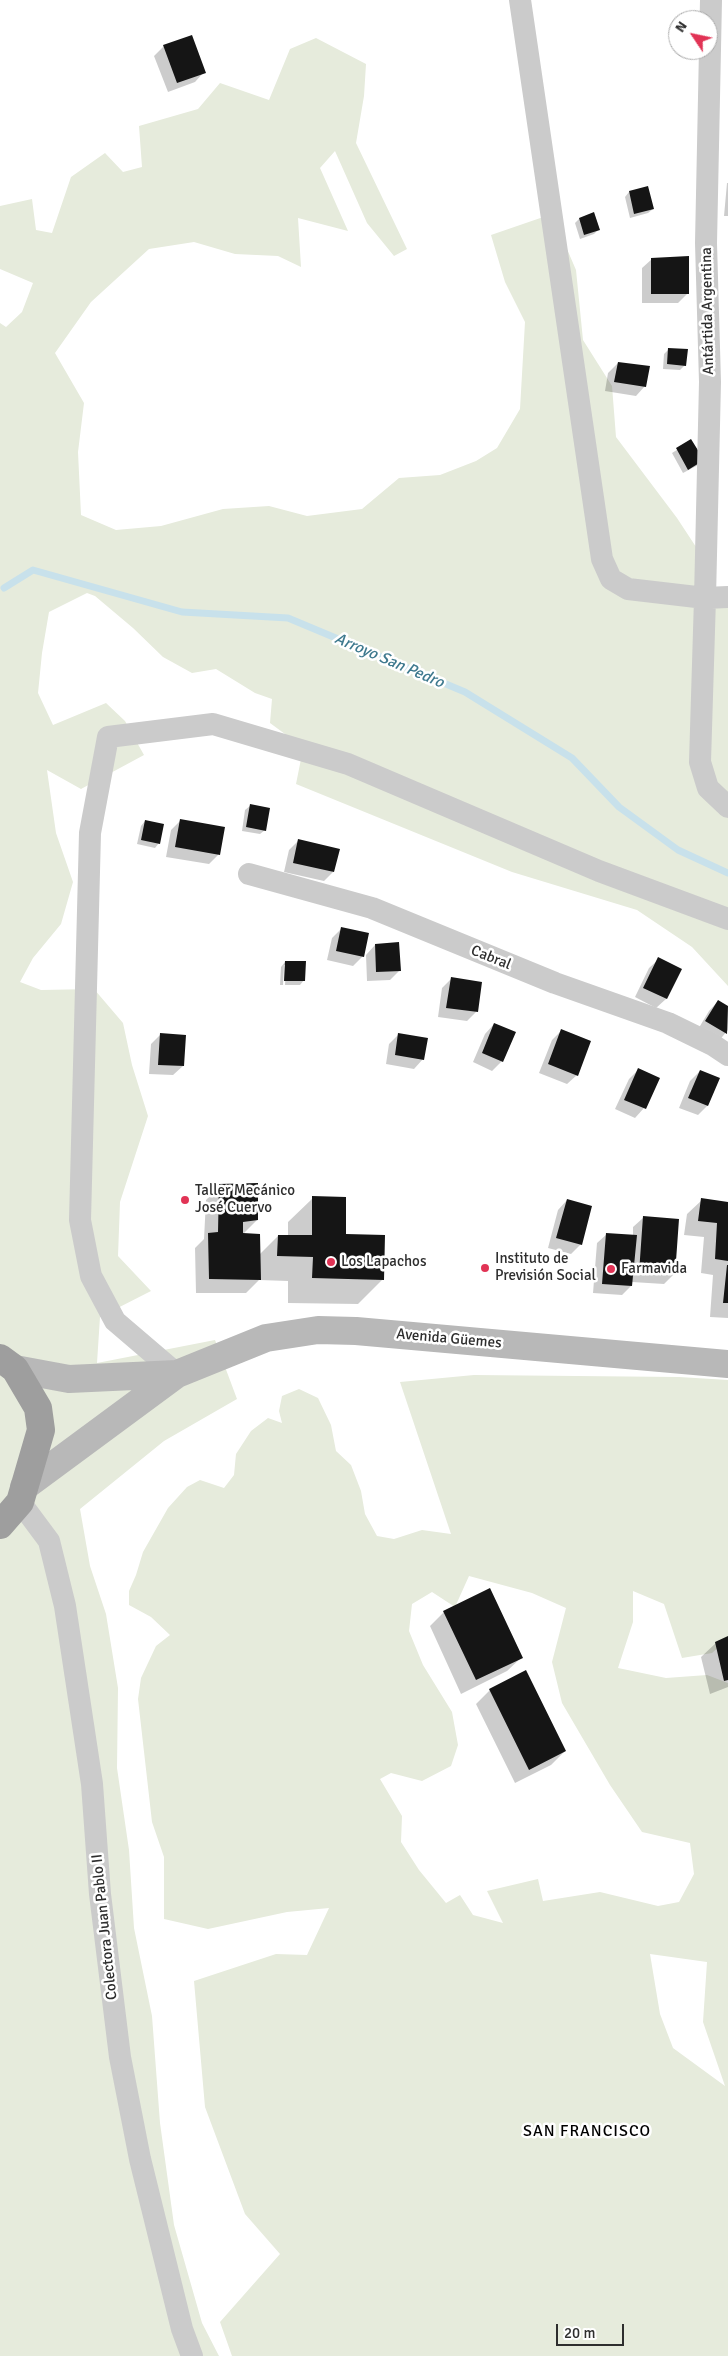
<!DOCTYPE html>
<meta charset="utf-8">
<style>
body{margin:0}
#map{position:relative;width:728px;height:2356px;overflow:hidden;background:#fff;font-family:Signika,sans-serif}
canvas{display:block}
.north{position:absolute;left:668px;top:10px;width:50px;height:50px;box-sizing:border-box;background:#fff;border:1px solid #ababab;border-radius:50%;rotate:304deg;font-size:14px;font-weight:700;line-height:20px;text-align:center;color:#2e2e2e}
.north::after{content:'';display:block;margin:auto;width:18px;height:22px;background:#e13355;clip-path:polygon(50% 0,100% 100%,50% 72%,0 100%)}
.scale{position:absolute;left:556px;top:2324px;width:68px;height:22px;box-sizing:border-box;border:2px solid #2e2e2e;border-top:0;padding-left:6px;font-size:15px;line-height:18px;white-space:nowrap;color:#2e2e2e;-webkit-text-stroke:4px #fff;paint-order:stroke}
</style>
<div id="map">
<canvas width="728" height="2356"></canvas>
<div class="north">N</div>
<div class="scale">20 m</div>
</div>
<script>
const ctx = document.querySelector('canvas').getContext('2d');
ctx.lineJoin = 'round';
function fillPath(path, color) { ctx.fillStyle = color; ctx.fill(path, 'evenodd'); }
const toPath = rows => new Path2D(rows.map(r => 'M' + r).join(''));
function strokePath(path, color, width, dash) { ctx.strokeStyle = color; ctx.lineWidth = width; ctx.lineCap = dash ? 'butt' : 'round'; ctx.setLineDash(dash || []); ctx.stroke(path); }
function label(font, color, halo, rows, align = 'center') {
  ctx.font = font + ' Signika,sans-serif'; ctx.lineWidth = 5; ctx.setLineDash([]); ctx.textBaseline = 'middle'; ctx.strokeStyle = halo; ctx.fillStyle = color; for (const [text, x, y, turn = 0] of rows) {
    ctx.save(); ctx.translate(x, y); ctx.rotate((+turn || 0) * Math.PI / 180); ctx.textAlign = isNaN(turn) ? turn : align; if (halo) ctx.strokeText(text, 0, 0); ctx.fillText(text, 0, 0); ctx.restore();
  }
}
const green = toPath([
 [316,38,366,64,364,96,356,143,407,249,394,256,367,223,335,151,320,168,348,231,298,218,301,267,278,256,235,254,194,242,149,249,91,302,55,353,84,403,78,452,81,515,116,530,161,526,223,509,269,506,307,516,362,509,399,478,440,475,476,461,497,448,520,409,525,322,505,282,491,235,552,214,576,270,583,340,612,386,616,437,677,518,700,553,705,598,728,608,728,986,692,947,637,910,512,872,296,784,302,754,289,737,270,723,272,699,255,693,216,669,192,673,163,657,133,628,95,596,87,593,49,612,42,653,38,693,53,725,106,703,125,721,144,755,81,789,47,770,56,833,73,882,61,924,33,958,20,982,41,990,94,989,123,1023,132,1065,148,1116,120,1202,118,1256,151,1291,100,1317,97,1363,215,1340,237,1399,164,1441,80,1509,90,1566,106,1614,118,1688,117,1768,129,1850,134,1928,152,2016,160,2123,174,2225,202,2323,219,2356,0,2356,0,323,6,327,22,312,33,283,0,269,0,206,32,199,36,230,52,233,71,177,105,153,123,172,142,167,139,126,198,109,220,83,269,100,290,49],
 [474,1375,679,1377,728,1380,728,1639,712,1653,682,1658,664,1604,633,1591,633,1622,618,1668,666,1678,707,1675,728,1683,728,2356,232,2356,220,2322,280,2254,245,2214,205,2107,194,1981,276,1954,307,1955,329,1908,287,1912,208,1929,164,1919,164,1857,152,1822,138,1699,141,1678,156,1646,170,1635,151,1617,129,1605,129,1591,136,1575,143,1552,168,1508,187,1487,200,1480,224,1488,234,1475,236,1454,251,1431,268,1418,282,1423,279,1411,282,1396,299,1389,318,1398,331,1425,336,1451,351,1465,361,1491,365,1514,377,1536,394,1539,422,1530,451,1534,400,1382],
 [469,1576,532,1593,566,1608,552,1662,562,1703,610,1785,642,1832,690,1843,694,1874,679,1902,658,1906,600,1892,543,1901,538,1879,487,1891,503,1923,473,1915,460,1895,446,1903,419,1870,401,1842,402,1816,380,1779,391,1773,422,1781,451,1766,458,1745,452,1712,423,1665,409,1631,412,1604,432,1592,455,1607],
 [650,1954,707,1962,703,2022,725,2086,673,2048,660,2014]
]);
const shadow = toPath([
 [164,46,204,72,195,82,168,92,154,56],
 [727,183,728,183,728,216,724,216],
 [629,192,653,209,648,213,630,218,625,197],
 [579,219,598,230,594,234,580,239,575,223],
 [652,259,688,293,678,303,642,303,642,268],
 [669,349,685,365,680,370,663,369,664,354],
 [618,363,645,386,636,396,605,391,608,373],
 [691,441,698,465,683,473,672,453],
 [250,806,265,830,260,834,242,831,245,810],
 [181,820,223,828,218,855,209,864,166,857,171,830],
 [145,821,159,843,155,848,137,844,141,826],
 [299,840,333,872,324,881,284,872,289,850],
 [342,928,363,956,353,966,327,960,332,938],
 [375,945,400,970,390,980,367,981,366,955],
 [659,959,680,969,666,999,656,1008,635,997,649,968],
 [285,962,304,980,300,985,285,985,286,965,284,965,283,985,280,985,281,967],
 [451,979,476,1012,467,1021,438,1017,442,988],
 [718,1001,728,1007,728,1030,717,1043,697,1031,709,1011],
 [494,1024,502,1061,492,1071,473,1062,485,1034],
 [561,1031,577,1075,567,1084,539,1073,552,1040],
 [161,1034,183,1066,173,1075,149,1074,151,1044],
 [399,1034,423,1059,414,1069,386,1064,389,1044],
 [638,1070,658,1078,644,1108,635,1118,615,1109,629,1079],
 [700,1071,718,1079,707,1106,698,1115,679,1108,690,1081],
 [220,1186,257,1220,243,1234,259,1255,278,1236,288,1236,288,1222,313,1198,383,1279,358,1304,288,1303,288,1281,259,1280,246,1293,196,1293,195,1248,204,1239,206,1200],
 [567,1200,581,1244,571,1254,548,1248,558,1210],
 [702,1200,728,1203,728,1318,710,1317,713,1275,701,1273,704,1237,684,1235,687,1214],
 [643,1218,674,1274,664,1284,632,1282,631,1286,622,1295,593,1293,597,1243,607,1234,633,1236,633,1227],
 [444,1612,522,1657,507,1671,461,1694,430,1626],
 [728,1638,728,1687,710,1694,701,1657,716,1643],
 [490,1690,565,1751,551,1765,515,1783,476,1704]
]);
const stream = toPath([
 [4,588,33,570,182,612,288,618,465,692,572,758,619,807,678,850,728,873]
]);
const building = toPath([
 [192,35,206,73,177,83,163,45],
 [648,186,654,209,634,214,629,191],
 [594,212,600,230,584,235,579,218],
 [689,256,689,294,651,294,651,258],
 [668,348,688,349,686,366,667,364],
 [618,362,650,366,646,387,614,382],
 [691,439,704,460,688,470,676,448],
 [250,804,270,808,266,831,246,827],
 [180,819,225,827,220,855,175,847],
 [145,820,164,824,160,844,141,840],
 [298,839,340,849,334,872,293,863],
 [341,927,369,933,364,957,336,951],
 [399,942,401,971,376,972,375,944],
 [658,957,682,969,667,999,643,988],
 [285,961,306,961,305,981,284,981],
 [451,977,482,982,478,1012,446,1008],
 [718,1000,728,1006,727,1034,705,1021],
 [494,1023,516,1032,503,1062,482,1053],
 [561,1029,591,1041,578,1076,548,1064],
 [160,1033,186,1035,184,1066,158,1065],
 [398,1033,428,1038,424,1060,395,1055],
 [638,1068,660,1078,646,1109,624,1100],
 [700,1070,720,1078,708,1106,688,1098],
 [258,1183,258,1220,243,1222,243,1233,260,1234,261,1280,209,1279,208,1233,218,1232,219,1184],
 [312,1196,346,1197,346,1234,385,1235,384,1280,312,1278,313,1257,277,1256,278,1235,312,1235],
 [701,1198,728,1202,728,1261,715,1259,717,1223,698,1221],
 [567,1199,592,1206,582,1245,556,1238],
 [643,1216,679,1219,675,1275,639,1273],
 [606,1233,637,1235,632,1286,602,1284],
 [727,1265,728,1265,728,1303,723,1303],
 [490,1588,523,1658,476,1680,443,1611],
 [728,1636,728,1680,724,1681,715,1642],
 [526,1670,566,1751,529,1770,489,1689]
]);
const minor = toPath([
 [520,0,602,559,611,579,628,589,705,598,700,762,708,788,728,807],
 [711,0,706,243,710,382,705,598,728,597],
 [249,874,372,908,555,983,668,1023,713,1045,728,1055],
 [177,1374,115,1321,91,1276,80,1220,90,833,108,737,213,724,348,764,599,871,728,919],
 [20,1502,49,1541,65,1606,92,1784,100,1894,120,2057,140,2159,182,2329,192,2356]
]);
const secondary = toPath([
 [15,1369,69,1379,177,1374],
 [24,1487,177,1374,266,1338,318,1330,356,1331,728,1364]
]);
const trunk = toPath([
 [0,1358,15,1369,38,1408,41,1430,20,1502,0,1525]
]);
const markers = [
 [185,1200,5,"#e13355"],
 [331,1262,5,"#e13355"],
 [485,1268,5,"#e13355"],
 [611,1269,5,"#e13355"]
];
const streetNames = [
 ["Antártida Argentina",708,311,-91],
 ["Cabral",491,958,22],
 ["Avenida Güemes",449,1339,5],
 ["Colectora Juan Pablo II",105,1927,-96]
];
const poiNames = [
 ["Taller Mecánico",195,1191],
 ["José Cuervo",195,1208],
 ["Instituto de",495,1259],
 ["Previsión Social",495,1276],
 ["Los Lapachos",341,1262],
 ["Farmavida",621,1269]
];
const waterNames = [
 ["Arroyo San Pedro",389,661,23]
];
const neighbourhoodNames = [
 ["SAN FRANCISCO",587,2132]
];
fillPath(green, '#e6ebdc');
fillPath(shadow, '#0003');
strokePath(stream, '#c8e1eb', 7);
fillPath(building, '#151515');
strokePath(minor, '#cbcbcb', 22);
strokePath(secondary, '#b8b8b8', 28);
strokePath(trunk, '#9e9e9e', 28);
for (const [x, y, r, color] of markers) { const dot = new Path2D(); dot.arc(x, y, r, 0, 2 * Math.PI); ctx.fillStyle = color; ctx.fill(dot); strokePath(dot, '#fff', 2); }
label('15px', '#2e2e2e', '#fff', streetNames);
label('15px', '#2e2e2e', '#fff', poiNames, 'left');
label('italic 16px', '#3e798e', '#fff', waterNames);
ctx.letterSpacing = '1px';
label('16px', '#000', '#fff', neighbourhoodNames);
ctx.letterSpacing = '0px';
</script>
